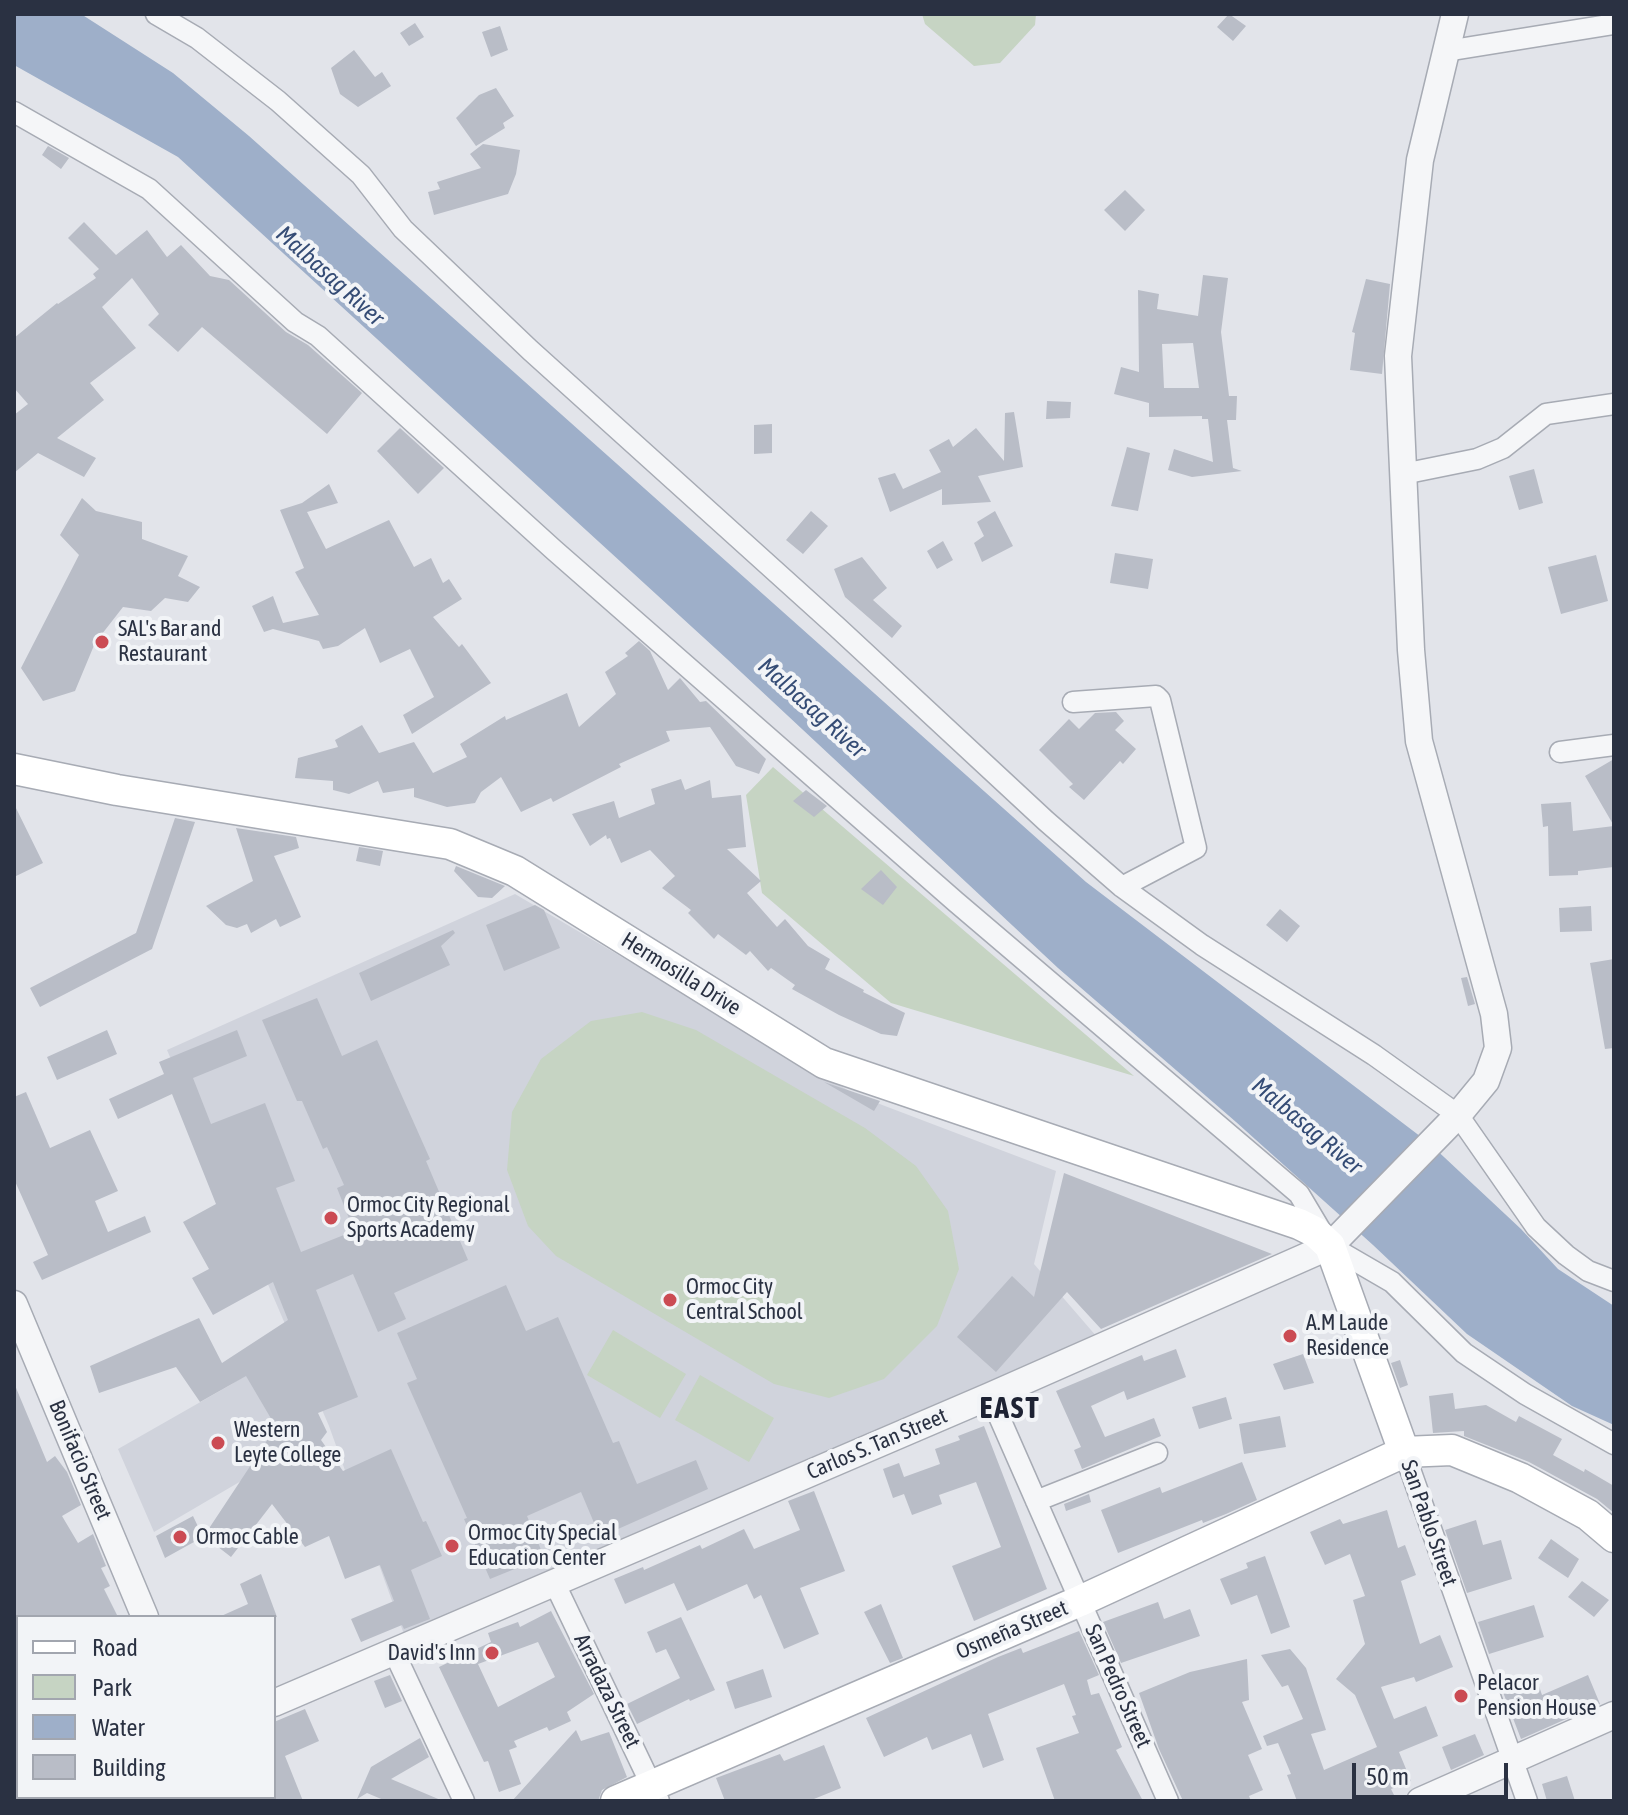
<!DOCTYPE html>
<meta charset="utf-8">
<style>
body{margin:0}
#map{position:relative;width:1628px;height:1815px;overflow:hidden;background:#e2e4ea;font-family:"Asap Condensed",sans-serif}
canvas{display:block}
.frame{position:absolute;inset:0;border:16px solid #2a3142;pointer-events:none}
.legend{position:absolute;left:16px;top:1615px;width:260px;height:184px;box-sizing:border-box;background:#f2f4f7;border:2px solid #a2a6af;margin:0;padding:10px 14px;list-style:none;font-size:24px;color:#2a3142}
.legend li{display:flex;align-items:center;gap:16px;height:40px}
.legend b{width:40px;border:2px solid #a2a6af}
.scale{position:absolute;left:1352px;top:1763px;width:156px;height:36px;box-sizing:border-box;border:4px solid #2a3142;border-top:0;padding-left:10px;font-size:24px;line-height:28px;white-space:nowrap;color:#2a3142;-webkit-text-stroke:6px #f2f4f7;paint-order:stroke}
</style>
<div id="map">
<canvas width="1628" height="1815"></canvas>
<div class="frame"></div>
<ul class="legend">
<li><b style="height:10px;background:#fff"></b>Road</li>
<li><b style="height:22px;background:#c6d4c3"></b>Park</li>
<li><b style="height:22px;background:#9eafc9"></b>Water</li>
<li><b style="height:22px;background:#b9bdc7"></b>Building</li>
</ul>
<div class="scale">50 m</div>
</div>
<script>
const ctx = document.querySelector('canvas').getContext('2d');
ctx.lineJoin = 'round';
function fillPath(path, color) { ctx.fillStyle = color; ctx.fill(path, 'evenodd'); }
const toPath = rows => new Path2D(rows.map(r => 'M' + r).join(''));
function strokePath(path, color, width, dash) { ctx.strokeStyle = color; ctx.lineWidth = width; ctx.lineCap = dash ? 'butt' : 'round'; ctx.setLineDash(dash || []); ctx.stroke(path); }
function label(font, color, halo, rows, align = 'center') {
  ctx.font = font + ' "Asap Condensed",sans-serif'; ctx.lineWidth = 8; ctx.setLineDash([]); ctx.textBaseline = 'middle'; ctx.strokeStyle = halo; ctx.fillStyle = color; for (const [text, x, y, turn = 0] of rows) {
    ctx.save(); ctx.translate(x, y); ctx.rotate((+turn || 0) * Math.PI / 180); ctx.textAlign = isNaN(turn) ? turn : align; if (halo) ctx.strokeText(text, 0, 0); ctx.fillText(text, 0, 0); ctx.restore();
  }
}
const built = toPath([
 [515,894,856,1095,1056,1171,1034,1264,1097,1337,405,1637,329,1426,167,1050],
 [281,1349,318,1436,154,1532,118,1449,232,1384]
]);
const green = toPath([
 [922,14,1036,14,1035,25,1000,63,974,66,925,24],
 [773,767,1134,1076,891,1003,762,893,746,795],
 [642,1012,696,1030,865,1128,916,1166,948,1211,959,1269,937,1326,884,1379,829,1398,774,1384,556,1256,528,1226,507,1170,512,1112,541,1059,591,1021],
 [613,1330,686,1374,660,1418,587,1375],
 [700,1375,774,1418,749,1462,675,1420]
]);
const water = toPath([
 [14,14,81,14,173,73,249,136,1086,882,1429,1143,1521,1229,1558,1269,1614,1306,1614,1425,1572,1406,1467,1334,1373,1245,1236,1122,1058,968,727,659,178,157,14,65]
]);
const building = toPath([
 [1229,14,1246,26,1233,41,1217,27],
 [415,23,424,37,409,46,400,33],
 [500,26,508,50,491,57,482,32],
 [354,50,375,77,382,72,391,86,358,107,340,94,331,68],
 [496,88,514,116,503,123,505,128,476,146,456,118,479,95],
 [483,144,520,150,516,174,508,194,434,215,428,192,440,189,437,182,481,168,470,154],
 [48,146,69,158,61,169,42,155],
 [1125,190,1145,210,1125,231,1104,210],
 [84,222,116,255,147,230,167,257,181,245,210,276,229,280,286,332,308,345,362,393,327,434,202,327,178,352,148,325,159,314,132,278,102,307,136,348,90,383,104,400,57,438,96,458,84,477,38,453,14,473,14,415,28,404,14,388,14,338,57,303,58,304,96,278,93,274,99,269,68,238],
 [1203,275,1228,278,1221,332,1229,396,1237,396,1236,420,1227,420,1233,468,1242,471,1192,477,1168,470,1174,449,1213,462,1208,419,1202,419,1202,416,1149,417,1149,403,1114,394,1121,367,1139,372,1138,290,1159,294,1157,309,1198,316],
 [1193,343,1199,388,1164,388,1162,344],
 [1366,279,1390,284,1382,374,1350,370,1355,333,1352,332],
 [1047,401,1071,402,1070,418,1046,419],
 [1014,412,1023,467,978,476,991,502,942,505,942,489,890,512,878,478,895,473,903,489,941,472,929,450,949,439,953,447,976,428,1004,461,1005,413],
 [772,424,772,453,754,454,754,425],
 [400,428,444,468,418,494,377,451],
 [1127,447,1150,453,1138,511,1111,506],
 [1534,469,1543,503,1519,510,1509,476],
 [329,484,338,503,307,512,326,549,389,520,414,567,431,558,443,583,449,579,462,599,433,617,459,647,462,644,491,683,412,734,403,715,434,697,410,649,380,663,365,628,338,646,323,649,319,641,273,629,264,632,252,606,273,596,283,623,319,615,295,572,304,568,280,510,302,503],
 [82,498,96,511,142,522,142,539,188,556,178,576,200,587,188,602,165,598,151,611,123,607,95,643,75,691,43,701,21,668,79,555,60,535],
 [811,511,828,526,803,554,786,540],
 [995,511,1013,546,982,562,974,543,984,536,977,522],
 [943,541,953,560,937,569,927,551],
 [1115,553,1153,559,1148,589,1110,583],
 [1596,555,1608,601,1561,614,1548,567],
 [862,557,887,588,873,600,902,626,892,638,845,597,834,569],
 [639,641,650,651,668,690,680,678,700,702,706,701,766,759,759,774,736,766,710,727,666,731,670,741,619,764,621,767,553,802,551,798,521,812,501,777,481,792,475,803,447,807,414,797,414,788,383,793,378,781,349,794,333,790,333,781,295,778,298,758,338,747,335,740,362,725,379,753,414,742,433,773,467,757,460,744,505,716,506,720,567,693,579,727,616,694,605,672,628,656,625,653],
 [1116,712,1124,721,1115,730,1136,749,1123,764,1120,761,1084,800,1069,787,1073,784,1039,750,1069,719,1079,729,1095,713],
 [1614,759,1614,867,1578,871,1578,875,1549,876,1548,826,1543,827,1541,804,1571,802,1573,831,1614,826,1585,776],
 [681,779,685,790,710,780,712,798,741,795,746,847,727,849,761,881,747,893,777,927,785,919,808,946,830,959,825,969,864,990,863,992,905,1013,897,1036,881,1034,839,1015,792,989,795,985,771,968,768,971,750,951,746,955,718,934,714,939,688,913,691,910,662,888,675,876,650,850,621,863,610,838,607,839,606,835,590,846,572,814,614,801,619,818,655,804,651,789],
 [806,790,827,806,814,817,793,801],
 [14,804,43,863,14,877],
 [175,818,195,822,152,949,40,1007,30,988,136,933],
 [236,828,296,837,299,848,274,856,301,917,280,927,276,919,251,933,247,924,237,928,226,925,206,906,253,881],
 [359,847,383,851,380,866,356,861],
 [456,866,505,886,492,898,478,897,454,871],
 [881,870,897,887,883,905,861,889],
 [535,905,544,910,560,948,504,971,486,925],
 [1591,906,1592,931,1560,932,1559,908],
 [1280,909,1300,926,1287,942,1266,925],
 [453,930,455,933,441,946,450,965,371,1001,359,973],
 [1614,959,1614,1048,1605,1049,1590,963],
 [1467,977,1475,1004,1468,1006,1461,978],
 [317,998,342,1056,377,1040,430,1159,426,1161,468,1260,394,1293,406,1319,378,1332,353,1274,316,1290,358,1397,318,1413,327,1432,321,1440,343,1471,391,1449,423,1522,426,1521,442,1556,411,1570,430,1619,404,1629,402,1625,361,1642,351,1619,394,1601,380,1565,345,1579,329,1536,305,1547,272,1504,231,1557,204,1536,276,1427,246,1376,200,1402,176,1367,99,1393,90,1366,199,1318,222,1363,288,1320,273,1282,213,1315,192,1278,209,1269,183,1222,216,1204,172,1094,118,1119,109,1099,164,1074,159,1062,237,1030,247,1056,193,1078,211,1124,265,1103,295,1181,276,1188,301,1252,354,1231,337,1188,344,1185,327,1147,323,1149,302,1101,297,1101,262,1020],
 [107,1030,117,1054,57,1080,47,1057],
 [824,1082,880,1101,874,1111],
 [26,1092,50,1148,90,1130,118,1191,95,1201,108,1232,145,1216,151,1232,42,1280,33,1262,48,1255,14,1179,14,1097],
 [1064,1173,1272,1254,1101,1329,1067,1292,996,1372,957,1337,1012,1276,1034,1297],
 [506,1285,526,1331,558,1317,613,1443,619,1441,637,1484,696,1460,708,1489,600,1537,581,1492,527,1516,544,1557,490,1579,464,1519,467,1518,407,1383,417,1379,397,1333],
 [1176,1349,1186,1377,1127,1400,1124,1391,1091,1406,1105,1437,1154,1418,1161,1436,1082,1469,1074,1450,1081,1447,1056,1391,1142,1355,1144,1361],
 [1303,1354,1314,1383,1284,1390,1273,1364],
 [1400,1360,1408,1385,1400,1388,1391,1363],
 [14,1383,47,1462,55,1456,67,1472,81,1505,62,1516,78,1543,93,1534,106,1566,101,1568,110,1586,104,1589,118,1617,14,1617],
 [1453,1393,1455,1409,1486,1405,1516,1422,1519,1416,1562,1439,1553,1455,1584,1472,1585,1469,1614,1486,1614,1513,1597,1499,1529,1462,1464,1436,1464,1431,1433,1433,1429,1396],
 [1226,1397,1232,1419,1199,1429,1192,1407],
 [1280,1416,1286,1447,1244,1454,1239,1424],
 [984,1426,1047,1589,974,1621,952,1566,1001,1547,976,1482,939,1495,942,1504,912,1515,904,1494,893,1498,883,1469,899,1463,904,1477,940,1464,935,1449,960,1440,958,1436],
 [1242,1462,1257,1500,1226,1514,1203,1523,1202,1520,1118,1553,1101,1510,1160,1487,1162,1493],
 [814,1491,845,1571,800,1588,819,1634,784,1649,761,1595,754,1599,747,1584,687,1611,674,1583,625,1604,614,1579,643,1567,644,1570,700,1545,702,1549,744,1529,754,1549,800,1530,788,1501],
 [1089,1494,1091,1502,1066,1511,1064,1504],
 [1387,1510,1398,1548,1405,1545,1416,1575,1401,1581,1420,1644,1440,1635,1453,1667,1416,1682,1414,1677,1381,1687,1394,1719,1426,1706,1438,1736,1399,1752,1411,1781,1391,1789,1397,1801,1297,1801,1287,1775,1291,1774,1278,1743,1267,1746,1263,1736,1303,1719,1288,1685,1282,1687,1261,1655,1290,1649,1306,1668,1326,1730,1311,1734,1324,1770,1377,1747,1355,1695,1336,1679,1365,1644,1353,1600,1365,1596,1350,1554,1325,1565,1310,1532,1340,1519,1343,1524],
 [193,1516,203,1537,165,1558,156,1536],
 [1476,1520,1483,1545,1501,1540,1512,1579,1467,1593,1445,1530],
 [1551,1539,1579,1559,1568,1578,1538,1558],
 [1265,1556,1290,1627,1271,1634,1257,1595,1231,1605,1220,1579,1248,1568,1246,1563],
 [261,1574,277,1617,219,1617,248,1604,240,1584],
 [1582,1581,1609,1600,1594,1617,1568,1597],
 [1158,1602,1164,1619,1190,1609,1200,1636,1121,1663,1103,1622],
 [881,1604,903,1658,890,1663,864,1612],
 [1534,1605,1544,1637,1489,1654,1478,1622],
 [551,1611,594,1694,567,1712,571,1721,549,1731,547,1727,514,1741,517,1747,509,1750,521,1784,499,1792,488,1761,484,1762,439,1667,491,1642,488,1633,518,1622,520,1627],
 [538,1642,555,1677,498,1707,478,1664],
 [681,1617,715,1690,690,1701,689,1699,637,1724,627,1704,680,1678,666,1649,656,1653,647,1632],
 [1079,1631,1099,1675,1087,1680,1091,1695,1099,1693,1122,1747,1116,1750,1143,1801,1055,1801,1036,1748,1079,1733,1072,1716,1076,1715,1064,1684,988,1714,1004,1760,983,1768,971,1734,932,1750,927,1737,884,1757,866,1718,998,1657,1021,1648,1023,1653],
 [1247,1659,1249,1700,1242,1702,1262,1749,1248,1755,1263,1790,1249,1796,1251,1801,1183,1801,1159,1749,1139,1693,1190,1672],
 [763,1669,772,1697,735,1709,726,1682],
 [390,1675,402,1701,385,1708,374,1681],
 [1588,1675,1600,1704,1521,1739,1501,1687,1536,1677,1542,1695],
 [305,1709,319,1741,285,1756,303,1801,274,1801,274,1722],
 [576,1730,581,1741,609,1732,627,1777,602,1790,598,1801,512,1801],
 [1475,1734,1484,1755,1451,1770,1442,1747],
 [420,1738,429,1757,391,1779,443,1801,386,1801,367,1793,357,1799,371,1767],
 [824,1745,841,1788,809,1801,725,1801,716,1778,780,1754,784,1761],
 [1567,1776,1575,1801,1547,1801,1542,1784]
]);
const minor = toPath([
 [156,14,197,38,278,101,361,175,403,229,530,350,837,627,1046,821,1122,887,1202,945,1374,1055,1458,1115,1536,1227,1566,1255,1588,1271,1614,1281],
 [1446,51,1614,24],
 [14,112,149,189,295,322,318,336,554,550,956,902,1299,1194,1330,1246,1392,1282,1464,1353,1525,1394,1614,1444],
 [1403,474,1477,459,1503,448,1546,414,1614,404],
 [1073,702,1156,696,1160,700,1196,848,1122,887],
 [1560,752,1614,745],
 [990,1396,1168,1801],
 [1404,1452,1527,1801],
 [1036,1501,1157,1453],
 [554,1582,659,1801],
 [394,1652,464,1801]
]);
const tertiary = toPath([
 [14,1304,145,1617],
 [274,1703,990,1396,1330,1246,1458,1115,1486,1081,1498,1048,1494,1014,1419,741,1411,650,1398,356,1420,160,1455,14],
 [223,1797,225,1801],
 [42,1801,52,1797],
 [1420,1801,1614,1715]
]);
const secondary = toPath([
 [14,769,117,790,450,844,515,871,824,1063,1299,1224,1315,1232,1330,1246,1404,1452],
 [616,1801,1080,1601,1404,1452,1452,1450,1520,1478,1588,1515,1614,1537]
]);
const markers = [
 [102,642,8,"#cb4b53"],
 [331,1218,8,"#cb4b53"],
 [670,1300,8,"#cb4b53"],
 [1290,1336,8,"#cb4b53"],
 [218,1443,8,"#cb4b53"],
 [180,1537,8,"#cb4b53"],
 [452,1546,8,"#cb4b53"],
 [492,1653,8,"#cb4b53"],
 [1461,1696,8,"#cb4b53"]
];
const poiNames = [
 ["SAL's Bar and",118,629],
 ["Restaurant",118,654],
 ["Ormoc City Regional",347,1205],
 ["Sports Academy",347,1230],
 ["Ormoc City",686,1287],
 ["Central School",686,1312],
 ["A.M Laude",1306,1323],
 ["Residence",1306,1348],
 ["Western",234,1430],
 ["Leyte College",234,1455],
 ["Ormoc City Special",468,1533],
 ["Education Center",468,1558],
 ["Ormoc Cable",196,1537],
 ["David's Inn",476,1653,"right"],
 ["Pelacor",1477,1683],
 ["Pension House",1477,1708]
];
const streetNames = [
 ["Hermosilla Drive",681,974,32],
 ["Carlos S. Tan Street",877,1444,-23],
 ["Bonifacio Street",80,1460,67],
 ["San Pablo Street",1429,1523,71],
 ["Osmeña Street",1012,1630,-23],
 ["San Pedro Street",1118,1686,66],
 ["Arradaza Street",607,1691,64]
];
const waterNames = [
 ["Malbasag River",330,276,42],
 ["Malbasag River",812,708,42],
 ["Malbasag River",1307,1126,40]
];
const districtNames = [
 ["EAST",1010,1409]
];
fillPath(built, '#d0d3dc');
fillPath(green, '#c6d4c3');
fillPath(water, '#9eafc9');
fillPath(building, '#b9bdc7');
strokePath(minor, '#a7abb4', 23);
strokePath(tertiary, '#a7abb4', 29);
strokePath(secondary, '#a7abb4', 33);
strokePath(minor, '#f5f6f8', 20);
strokePath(tertiary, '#f5f6f8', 26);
strokePath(secondary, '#fff', 30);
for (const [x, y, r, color] of markers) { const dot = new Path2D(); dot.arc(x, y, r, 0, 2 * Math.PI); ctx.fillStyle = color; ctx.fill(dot); strokePath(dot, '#f2f4f7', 3); }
label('22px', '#2a3142', '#f2f4f7', poiNames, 'left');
label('22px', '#2a3142', '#f2f4f7', streetNames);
label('italic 24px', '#354c75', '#f2f4f7', waterNames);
ctx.letterSpacing = '2px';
label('bold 30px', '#1d2233', '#f2f4f7', districtNames);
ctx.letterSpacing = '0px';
</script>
